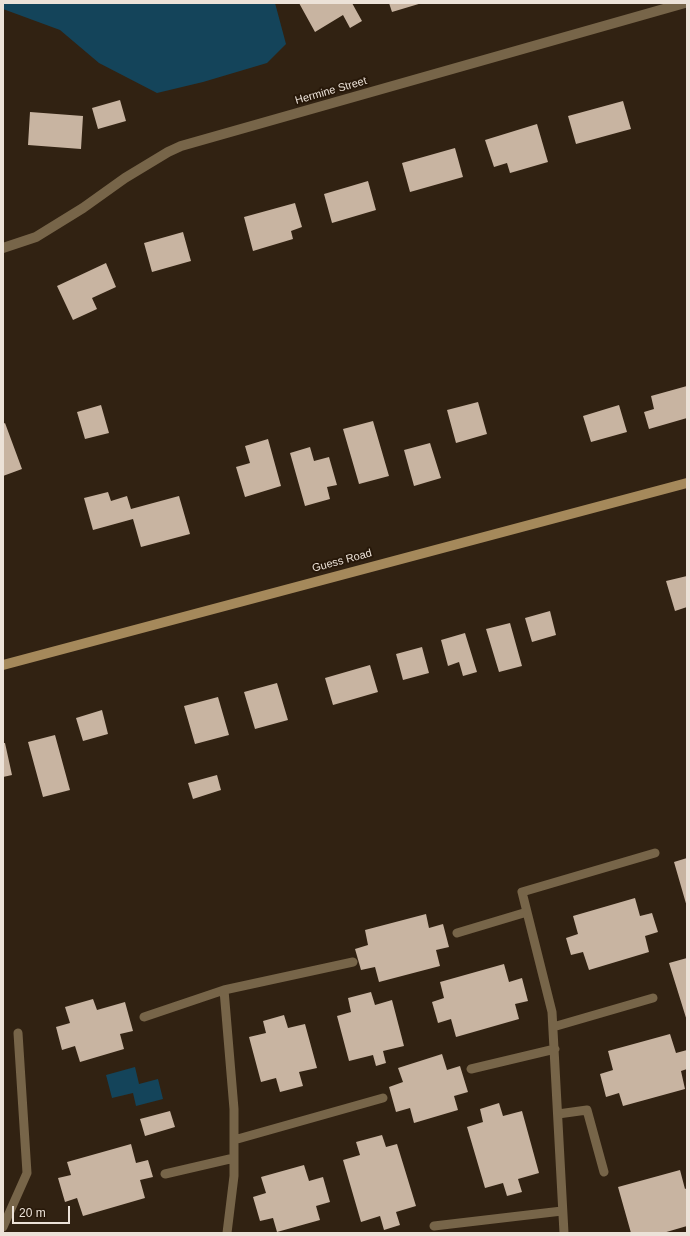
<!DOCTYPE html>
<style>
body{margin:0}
#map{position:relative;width:690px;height:1236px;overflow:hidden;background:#312212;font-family:Arial,sans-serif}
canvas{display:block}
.frame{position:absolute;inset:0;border:4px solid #ece2d8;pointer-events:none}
.scale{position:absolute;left:12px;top:1206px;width:58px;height:18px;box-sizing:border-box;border:2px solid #ece2d8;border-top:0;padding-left:5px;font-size:12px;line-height:14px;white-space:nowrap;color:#ece2d8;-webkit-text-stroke:3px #271809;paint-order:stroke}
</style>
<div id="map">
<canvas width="690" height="1236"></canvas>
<div class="frame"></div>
<div class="scale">20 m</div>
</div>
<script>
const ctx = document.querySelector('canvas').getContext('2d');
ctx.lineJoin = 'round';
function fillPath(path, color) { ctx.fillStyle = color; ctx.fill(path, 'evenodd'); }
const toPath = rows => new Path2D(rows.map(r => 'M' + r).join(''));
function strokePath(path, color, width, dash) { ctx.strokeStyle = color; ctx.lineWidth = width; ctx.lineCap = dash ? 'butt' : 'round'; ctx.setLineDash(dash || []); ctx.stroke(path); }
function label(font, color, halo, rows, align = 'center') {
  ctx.font = font + ' Arial,sans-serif'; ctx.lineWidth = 4; ctx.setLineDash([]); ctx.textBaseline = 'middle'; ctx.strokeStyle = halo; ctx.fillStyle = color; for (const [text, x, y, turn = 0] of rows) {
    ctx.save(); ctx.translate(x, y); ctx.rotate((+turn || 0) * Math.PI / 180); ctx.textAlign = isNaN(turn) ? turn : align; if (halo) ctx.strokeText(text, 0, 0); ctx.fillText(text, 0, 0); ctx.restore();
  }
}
const water = toPath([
 [3,3,275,3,286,44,267,63,203,82,157,93,99,63,60,30,3,9],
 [135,1067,139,1084,158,1079,163,1099,136,1106,133,1093,112,1098,106,1075]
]);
const building = toPath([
 [299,3,352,3,362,21,350,28,343,15,315,32],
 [389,3,422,3,392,12],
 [120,100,126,121,98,129,92,108],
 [623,101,631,129,576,144,568,116],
 [30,112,83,116,81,149,28,145],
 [537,124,548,162,510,173,507,163,494,167,485,140],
 [455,148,463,177,410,192,402,163],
 [368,181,376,210,332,223,324,194],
 [295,203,302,227,291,231,293,239,253,251,244,217],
 [183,232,191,261,152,272,144,243],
 [106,263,116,287,92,298,97,309,73,320,57,286],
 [687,386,687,418,649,429,644,412,654,409,651,396],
 [478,402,487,434,456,443,447,410],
 [101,405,109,433,85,439,77,412],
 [619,405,627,432,591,442,583,416],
 [373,421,389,476,359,484,343,429],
 [5,423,22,469,3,476,3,424],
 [268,439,281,486,245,497,236,467,250,463,245,446],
 [430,443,441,478,414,486,404,450],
 [310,447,314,461,329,457,337,485,327,487,330,499,305,506,290,453],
 [108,492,111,501,127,496,131,509,179,496,190,534,141,547,133,519,93,530,84,498],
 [687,576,687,607,675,611,666,581],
 [550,611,556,635,532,642,525,618],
 [510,623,522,666,499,672,486,629],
 [465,633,477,672,463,676,459,662,448,666,441,640],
 [422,647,429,673,403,680,396,654],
 [370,665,378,692,333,705,325,678],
 [277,683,288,720,255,729,244,692],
 [218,697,229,735,195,744,184,706],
 [102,710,108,734,83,741,76,718],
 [55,735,70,790,43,797,28,742],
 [3,743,5,743,12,775,3,777],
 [217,775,221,790,193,799,188,783],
 [687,858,687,907,674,862],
 [635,898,640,916,652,913,658,932,645,936,649,952,589,970,583,952,571,955,566,938,578,934,573,916],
 [426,914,429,928,443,924,449,947,436,950,440,966,379,982,375,967,361,970,355,949,368,945,365,930],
 [687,958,687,1021,669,963],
 [504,964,509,982,522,978,528,1001,515,1004,519,1019,456,1037,451,1019,438,1023,432,1002,444,998,440,982],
 [371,992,375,1005,392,1000,404,1046,383,1051,386,1063,376,1066,373,1055,349,1061,337,1016,351,1012,348,998],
 [93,999,97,1010,125,1002,133,1031,120,1034,124,1049,80,1062,75,1046,62,1050,56,1027,70,1023,65,1007],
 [284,1015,288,1028,305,1024,317,1068,299,1072,303,1086,280,1092,276,1078,261,1082,249,1037,266,1033,263,1021],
 [670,1034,676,1053,687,1050,687,1069,681,1071,685,1089,623,1106,619,1093,606,1097,600,1074,613,1070,608,1051],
 [442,1054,447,1070,460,1066,468,1092,454,1096,458,1110,414,1123,410,1108,396,1112,389,1087,403,1082,398,1068],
 [499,1103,503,1116,522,1111,539,1173,518,1179,522,1192,507,1196,503,1183,485,1188,467,1127,483,1122,480,1109],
 [170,1111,175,1127,145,1136,140,1119],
 [382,1135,386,1147,397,1144,416,1206,396,1212,400,1225,384,1230,380,1216,361,1222,343,1160,360,1155,356,1142],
 [131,1144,136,1163,148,1160,153,1177,140,1180,145,1198,83,1216,77,1198,65,1202,58,1178,71,1175,67,1162],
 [304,1165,309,1181,323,1177,330,1202,316,1206,320,1220,277,1232,273,1218,260,1221,253,1197,266,1193,261,1177],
 [680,1170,685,1189,687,1188,687,1226,663,1233,631,1233,618,1187]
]);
const service = toPath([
 [457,933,527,912],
 [224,990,234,1109,234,1176,227,1233],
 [144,1017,224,990,353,962],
 [553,1027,653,998],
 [471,1069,555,1049],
 [558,1114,587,1110,604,1172],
 [234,1140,383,1098],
 [165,1174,234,1158],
 [434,1226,562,1211],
 [3,1227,27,1173,18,1033],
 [564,1233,552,1012,522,892,655,853]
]);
const minor = toPath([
 [3,248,36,237,83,208,125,178,168,152,181,146,685,3]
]);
const secondary = toPath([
 [3,665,687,483]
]);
const streetNames = [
 ["Hermine Street",331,91,-16],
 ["Guess Road",342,561,-15]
];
fillPath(water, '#14445a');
fillPath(building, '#c8b4a1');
strokePath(service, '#776549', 9);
strokePath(minor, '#776549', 10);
strokePath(secondary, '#a5895b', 10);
label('11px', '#ece2d8', '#271809', streetNames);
</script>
